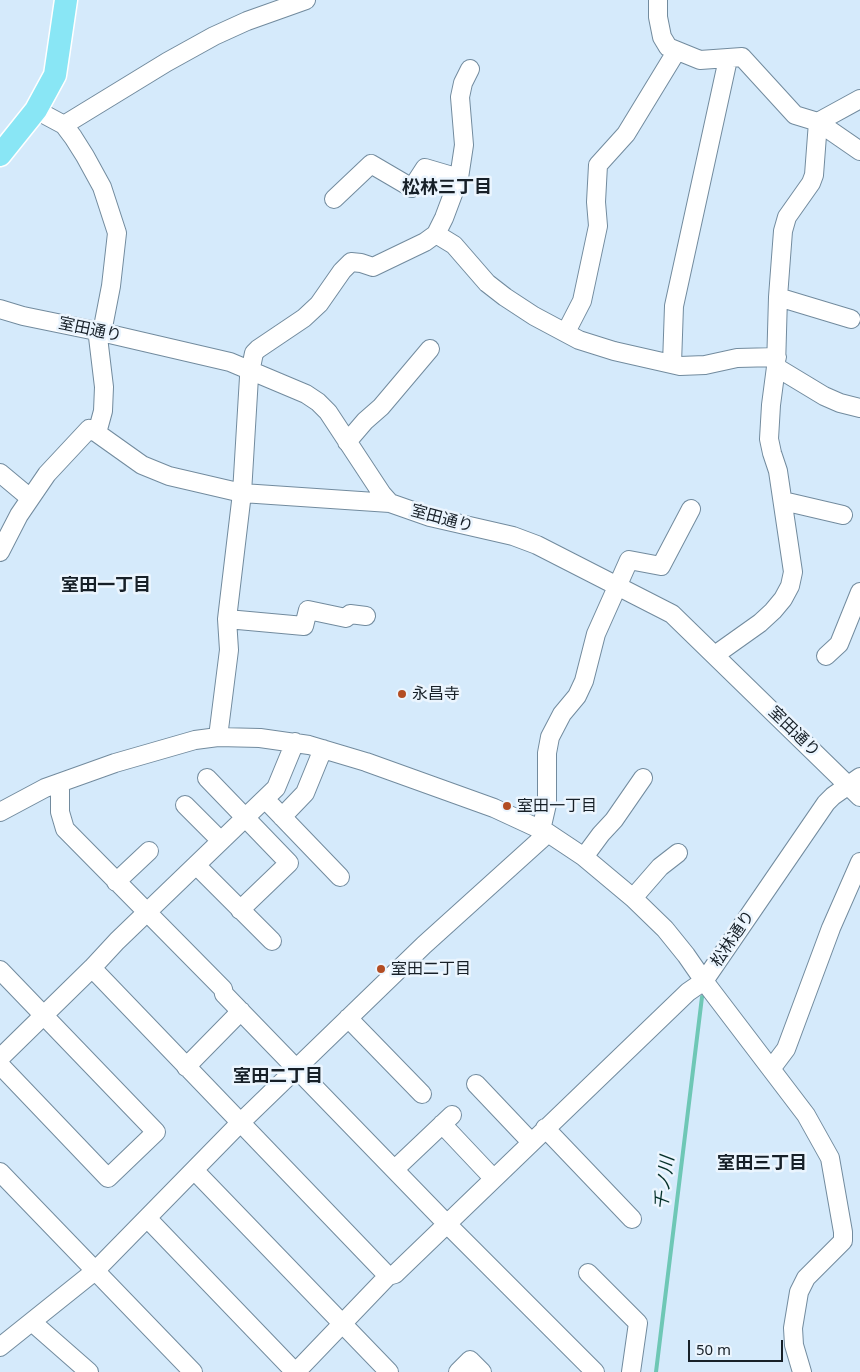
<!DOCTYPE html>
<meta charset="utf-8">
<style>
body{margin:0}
#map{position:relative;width:860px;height:1372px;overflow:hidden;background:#d5eafb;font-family:"Noto Sans",sans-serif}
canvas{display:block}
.scale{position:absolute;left:688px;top:1340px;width:95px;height:22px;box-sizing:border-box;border:2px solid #172028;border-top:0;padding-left:6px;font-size:15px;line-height:18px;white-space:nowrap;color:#172028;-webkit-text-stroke:4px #ebf5fe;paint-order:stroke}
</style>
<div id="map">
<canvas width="860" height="1372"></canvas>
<div class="scale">50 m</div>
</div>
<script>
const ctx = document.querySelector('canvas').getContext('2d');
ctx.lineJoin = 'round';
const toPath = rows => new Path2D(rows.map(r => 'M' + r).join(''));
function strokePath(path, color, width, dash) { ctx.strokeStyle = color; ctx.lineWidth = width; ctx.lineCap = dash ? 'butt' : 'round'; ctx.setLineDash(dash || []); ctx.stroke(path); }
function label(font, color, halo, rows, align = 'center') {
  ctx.font = font + ' "Noto Sans","Noto Sans JP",sans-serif'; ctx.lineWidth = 5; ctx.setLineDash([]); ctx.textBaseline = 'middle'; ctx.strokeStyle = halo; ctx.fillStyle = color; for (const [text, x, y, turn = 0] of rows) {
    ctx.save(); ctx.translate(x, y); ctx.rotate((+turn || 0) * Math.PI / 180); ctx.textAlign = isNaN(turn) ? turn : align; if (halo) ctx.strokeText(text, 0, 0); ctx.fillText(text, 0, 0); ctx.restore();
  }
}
const stream = toPath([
 [656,1372,702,997]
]);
const minor = toPath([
 [658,0,658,17,662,37,668,47,700,60,742,57,795,115,818,122,860,151],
 [818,122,860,99],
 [64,125,167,62,214,36,247,21,306,0],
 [334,199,371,164,412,188,425,168,459,178],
 [436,234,454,245,487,283,505,297,534,316,579,340,614,351,680,366,705,365,737,358,777,357],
 [778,297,851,319],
 [0,309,23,316,101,332,230,362,306,394,318,402,328,412,382,494,390,503,430,517,513,536,537,545,672,614,860,797],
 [566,332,582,301,598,226,596,202,598,165,626,134,676,52],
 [672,364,674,306,728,59],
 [776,367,824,396,840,403,860,408],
 [97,433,142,465,169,476,242,493,390,503],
 [347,442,365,421,381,407,430,349],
 [0,473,30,498],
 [783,501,843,515],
 [0,552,19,515,47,474,89,429,97,433,103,411,104,387,98,337,104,322,111,286,117,233,102,187,85,156,73,137,64,125,36,110],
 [227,619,304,626,308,610,346,618,350,614,366,616],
 [715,655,760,623,773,611,783,599,790,586,793,572,778,471,772,453,769,439,771,405,776,367,778,297,783,231,787,217,811,183,814,175,818,122],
 [826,656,839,644,860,592],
 [218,737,229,650,227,619,242,493,249,377,254,353,258,349,304,318,319,304,342,271,351,262,361,263,373,267,425,242,436,234,444,218,459,178,464,145,460,97,463,83,470,69],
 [207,778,289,863,240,910],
 [60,783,60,812,65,829,223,989,224,994,446,1223,595,1372],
 [265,799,340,877],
 [185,805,221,841],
 [0,812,45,788,115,763,195,740,218,737,260,738,309,745,366,762,494,808,548,833,584,857,633,898,665,929,686,955,704,981,826,803,833,796,860,777],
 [282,817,305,793,323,749],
 [541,830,547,804,547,753,550,737,562,714,577,696,584,681,596,634,629,560,661,566,691,509],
 [584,857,601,834,614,820,643,778],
 [196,865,272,941],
 [116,882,149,851],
 [633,898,660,867,678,853],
 [92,968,388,1276],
 [0,970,156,1132,108,1178,0,1065],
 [348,1018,422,1094],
 [0,1058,92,968,117,941,276,788,295,742],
 [186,1067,241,1011],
 [771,1069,786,1049,831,928,860,862],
 [476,1084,531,1142],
 [442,1124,493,1178],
 [545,1128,632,1219],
 [395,1169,452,1115],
 [194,1170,389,1372],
 [0,1172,193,1372],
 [147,1218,295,1372],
 [588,1273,638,1323,631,1372],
 [32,1322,89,1372],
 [0,1347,95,1271,240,1123,424,945,548,833],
 [296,1372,388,1276,395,1274,688,992,704,981,806,1115,830,1158,843,1232,843,1241,806,1278,799,1292,793,1328,794,1345,802,1372],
 [458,1372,470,1360,482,1372]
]);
const major = toPath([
 [0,155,36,110,55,75,66,0]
]);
const markers = [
 [402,694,5,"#b34d23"],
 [507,806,5,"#b34d23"],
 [381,969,5,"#b34d23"]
];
const streetNames = [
 ["室田通り",90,330,12],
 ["室田通り",442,519,15],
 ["室田通り",794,732,44],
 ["松林通り",733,939,-56]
];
const poiNames = [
 ["永昌寺",412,694],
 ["室田一丁目",517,806],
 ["室田二丁目",391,969]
];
const neighbourhoodNames = [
 ["松林三丁目",447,188],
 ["室田一丁目",106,586],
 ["室田二丁目",278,1077],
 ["室田三丁目",762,1164]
];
const waterNames = [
 ["千ノ川",665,1183,-83]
];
strokePath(stream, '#6ec7b5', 4);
strokePath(minor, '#728b9e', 20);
strokePath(major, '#fff', 25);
strokePath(minor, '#fff', 18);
strokePath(major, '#89e6f5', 22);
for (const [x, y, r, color] of markers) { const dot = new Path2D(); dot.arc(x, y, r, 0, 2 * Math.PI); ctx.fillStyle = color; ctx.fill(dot); strokePath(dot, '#ebf5fe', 2); }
label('16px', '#172028', '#ebf5fe', streetNames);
label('16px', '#172028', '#ebf5fe', poiNames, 'left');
label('bold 18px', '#172028', '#ebf5fe', neighbourhoodNames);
label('italic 18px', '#05312a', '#ebf5fe', waterNames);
</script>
